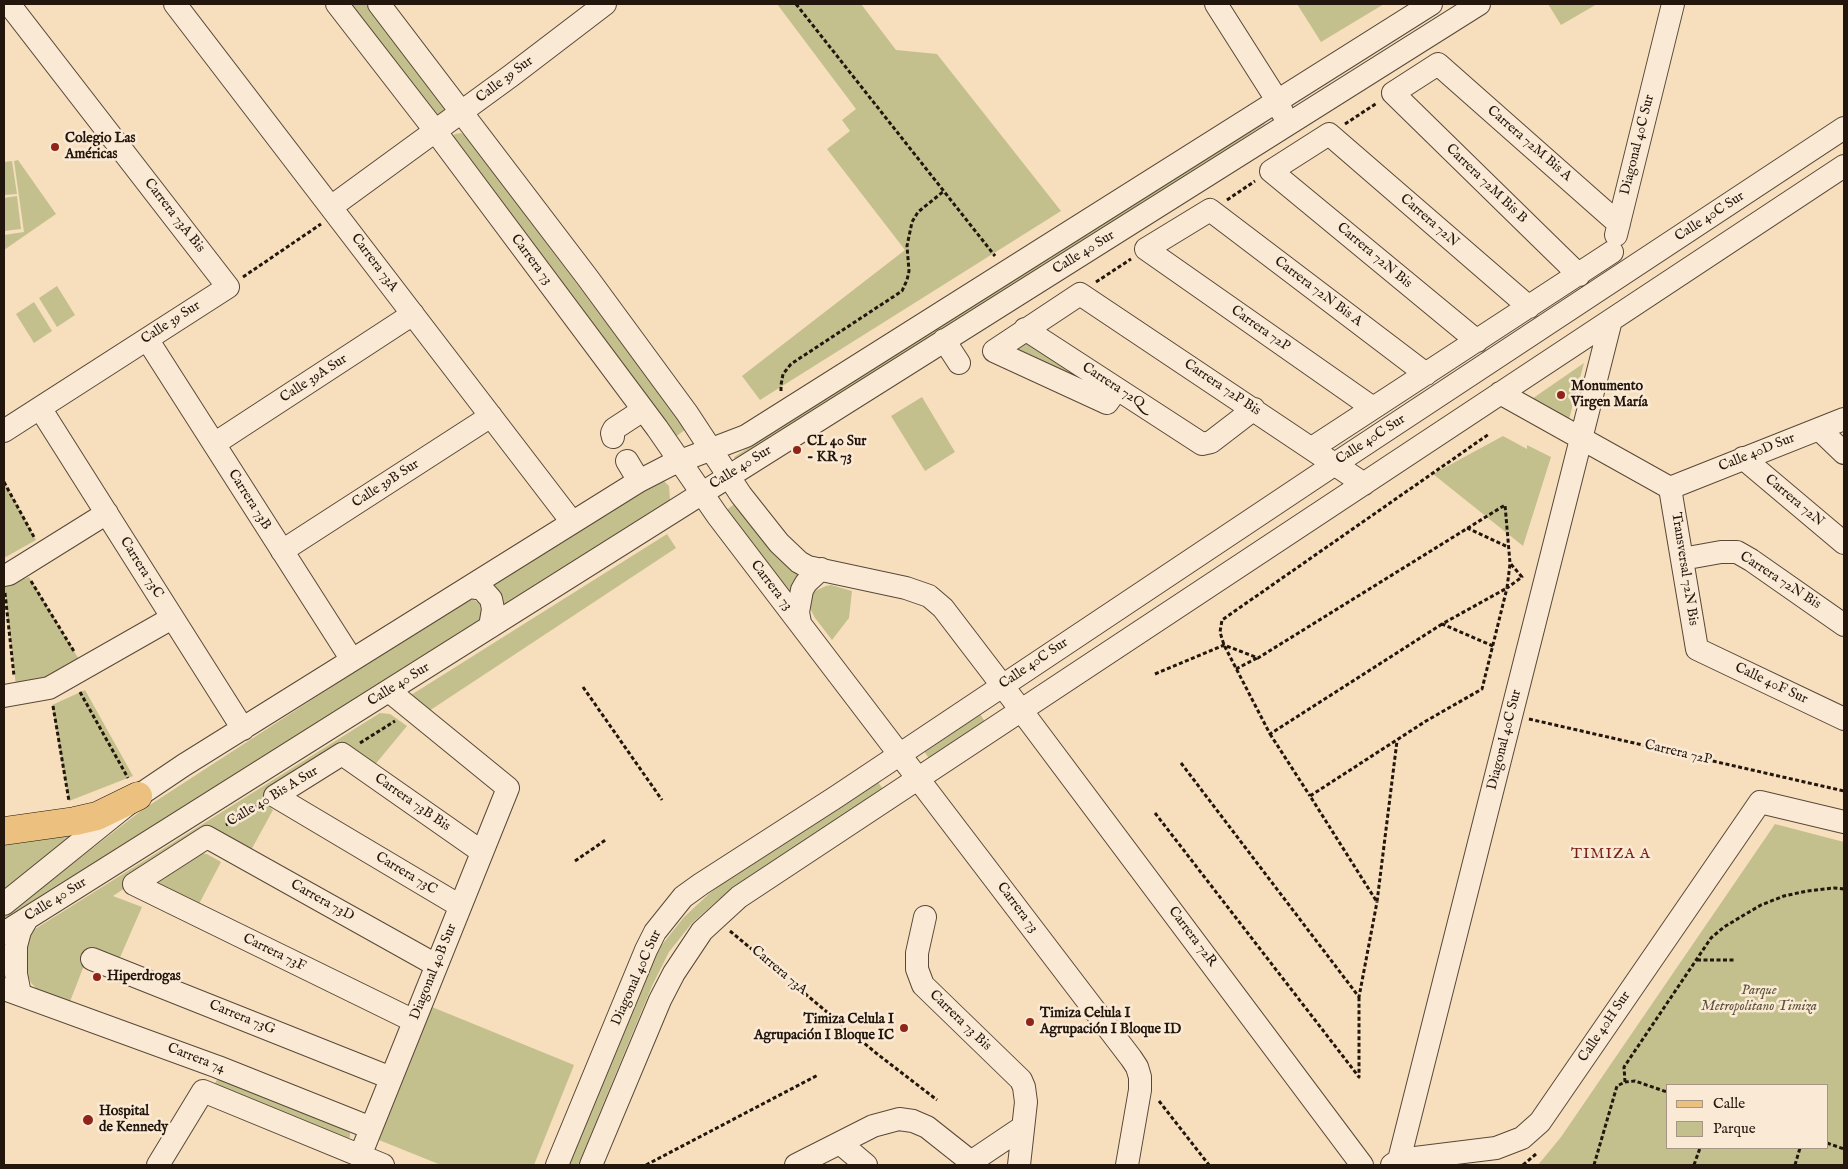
<!DOCTYPE html>
<meta charset="utf-8">
<style>
body{margin:0}
#map{position:relative;width:1848px;height:1169px;overflow:hidden;background:#f7dfbe;font-family:"IM FELL English",serif}
canvas{display:block}
.frame{position:absolute;inset:0;border:5px solid #23160c;pointer-events:none}
.legend{position:absolute;left:1666px;top:1084px;width:162px;height:65px;box-sizing:border-box;background:#faead5;border:1px solid #a49585;margin:0;padding:6px 9px;list-style:none;font-size:15px;color:#23160c}
.legend li{display:flex;align-items:center;gap:10px;height:25px}
.legend b{width:25px;border:1px solid #a49585}
</style>
<div id="map">
<canvas width="1848" height="1169"></canvas>
<div class="frame"></div>
<ul class="legend">
<li><b style="height:6px;background:#ecc07f"></b>Calle</li>
<li><b style="height:14px;background:#c3c08d"></b>Parque</li>
</ul>
</div>
<script>
const ctx = document.querySelector('canvas').getContext('2d');
ctx.lineJoin = 'round';
function fillPath(path, color) { ctx.fillStyle = color; ctx.fill(path, 'evenodd'); }
const toPath = rows => new Path2D(rows.map(r => 'M' + r).join(''));
function strokePath(path, color, width, dash) { ctx.strokeStyle = color; ctx.lineWidth = width; ctx.lineCap = dash ? 'butt' : 'round'; ctx.setLineDash(dash || []); ctx.stroke(path); }
function label(font, color, halo, rows, align = 'center') {
  ctx.font = font + ' "IM FELL English",serif'; ctx.lineWidth = 5; ctx.setLineDash([]); ctx.textBaseline = 'middle'; ctx.strokeStyle = halo; ctx.fillStyle = color; for (const [text, x, y, turn = 0] of rows) {
    ctx.save(); ctx.translate(x, y); ctx.rotate((+turn || 0) * Math.PI / 180); ctx.textAlign = isNaN(turn) ? turn : align; if (halo) ctx.strokeText(text, 0, 0); ctx.fillText(text, 0, 0); ctx.restore();
  }
}
const green = toPath([
 [348,4,366,4,444,104,444,112,440,115,435,115],
 [777,4,861,4,896,50,937,54,1061,211,760,400,742,376,905,250,827,149,850,131,842,120,856,109],
 [1297,4,1384,4,1321,42],
 [1548,4,1597,4,1561,25],
 [1263,120,1265,124,1233,145,1215,164,738,463,734,457],
 [461,133,466,136,686,429,674,438,453,136,455,134],
 [18,160,56,214,4,250,4,235,24,232,14,161],
 [12,161,17,194,4,195,4,162],
 [17,196,21,229,4,231,4,198],
 [57,286,75,315,57,327,39,298],
 [34,302,52,331,34,343,16,314],
 [1025,340,1105,390,1013,350],
 [1584,363,1568,423,1526,403],
 [922,397,955,452,925,471,891,416],
 [1503,436,1527,449,1527,445,1551,457,1523,546,1433,474],
 [657,479,664,481,669,486,670,500,502,612,487,584],
 [4,482,36,540,4,558],
 [738,501,802,580,791,600,724,512],
 [667,534,676,548,429,711,411,695],
 [29,577,80,661,49,679,16,686,4,586],
 [831,585,852,591,849,618,832,640,815,618,810,608,811,596,815,591,826,586],
 [473,599,480,604,482,610,480,624,4,924,4,917,142,810,464,601],
 [85,690,133,776,69,801,52,705],
 [978,711,986,723,930,760,922,748],
 [380,713,390,714,407,726,373,767,345,748,262,799,273,810,250,852,210,831,113,896,142,907,118,962,85,963,69,1004,42,994,31,983,24,968,27,934],
 [877,781,883,789,749,877,719,899,692,923,669,952,652,986,578,1165,566,1165,642,981,661,946,684,917,711,892,739,871],
 [91,824,4,893,4,837],
 [1775,824,1844,842,1844,1165,1538,1165,1561,1137],
 [1827,1085,1827,1148,1667,1148,1667,1085],
 [201,853,207,854,221,862,199,904,153,883],
 [432,1007,574,1065,534,1165,441,1165,379,1140],
 [219,1076,346,1129,350,1133,350,1137,346,1140,213,1087]
]);
const path = toPath([
 [796,4,995,256],
 [1345,124,1377,103],
 [1227,200,1255,181],
 [243,277,321,224],
 [1096,282,1131,259],
 [781,391,781,385,783,374,791,364,902,291,907,280,909,271,907,246,912,222,918,212,944,191],
 [4,482,34,537],
 [1467,528,1508,547],
 [31,581,75,653],
 [5,593,14,676],
 [1442,624,1270,734,1224,645,1220,632,1222,620,1489,434],
 [1493,646,1442,624,1507,588,1510,564],
 [1236,669,1257,658],
 [1155,674,1224,645,1258,658,1505,505,1510,563,1522,577,1507,588,1482,689,1426,721,1310,796,1377,902,1397,741],
 [583,687,662,800],
 [80,692,128,778],
 [53,706,69,801],
 [1529,719,1844,791],
 [1270,734,1310,796],
 [360,743,395,721],
 [1181,763,1359,997,1377,902],
 [1155,813,1359,1077,1359,997],
 [226,825,259,805],
 [575,861,607,839],
 [730,931,876,1053,937,1100],
 [1697,960,1734,960],
 [1625,1082,1624,1067,1711,938,1724,927,1744,915,1761,905,1784,896,1807,891,1834,888,1844,889],
 [1159,1101,1209,1165],
 [1827,1143,1844,1149],
 [646,1165,818,1075],
 [1523,1165,1536,1154],
 [1594,1165,1617,1086,1625,1082,1635,1081,1667,1092],
 [1694,1165,1700,1148],
 [1795,1165,1800,1148]
]);
const minor = toPath([
 [175,4,572,522],
 [337,4,430,124,657,428,717,515,1131,1058,1137,1067,1140,1077,1140,1090,1127,1165],
 [379,4,587,277,687,413,741,495,779,543,799,562,808,567,906,588,929,596,943,608,1021,710,1362,1165],
 [1216,4,1277,100,1283,114],
 [331,207,512,75,605,4],
 [1616,235,1673,4],
 [1579,275,1393,93,1438,64,1619,224],
 [1025,329,1202,444,1211,442,1254,409],
 [147,339,352,660],
 [944,340,959,363],
 [1477,341,1271,171,1329,134,1529,307],
 [1117,389,1107,403,994,351,1080,294,1364,484],
 [1500,393,1670,488],
 [40,408,243,729],
 [1373,408,1146,249,1210,210,1426,374],
 [1819,429,1844,453],
 [4,431,228,287,9,4],
 [613,437,612,433,614,429,643,410],
 [214,444,413,314],
 [1312,448,1612,252],
 [1743,458,1844,543],
 [627,461,639,481],
 [1670,488,1697,649,1844,719],
 [1670,488,1844,419],
 [282,551,491,416],
 [1682,559,1721,552,1737,552,1751,560,1844,625],
 [4,575,9,574,22,566,107,513],
 [469,587,482,589,491,599,493,609,490,627],
 [800,623,798,612,802,590,806,583,821,569],
 [4,696,49,688,172,618],
 [134,884,207,837,436,965],
 [134,884,414,1021],
 [4,904,138,796,184,765,639,481,670,465,746,436,1431,4],
 [460,906,275,796,342,754,482,852],
 [925,917,917,953,917,969,923,985,1021,1080,1024,1087,1026,1102,1019,1165],
 [4,933,1479,4],
 [92,959,391,1078],
 [4,989,218,1067,371,1128],
 [20,994,16,974,16,946,20,931,27,919],
 [840,1143,866,1165],
 [360,1156,508,788,389,691],
 [1399,1160,1611,320],
 [971,1162,1023,1127],
 [158,1165,203,1091,383,1165],
 [557,1165,646,950,655,932,683,897,701,884,836,797,1335,464,1844,128],
 [591,1165,660,1000,674,973,702,931,739,897,1844,166],
 [796,1165,873,1126,899,1119,913,1121,927,1127,975,1165],
 [1392,1165,1399,1160,1496,1148,1522,1138,1540,1122,1760,802,1844,822]
]);
const major = toPath([
 [4,831,75,821,97,816,138,796]
]);
const markers = [
 [55,147,5,"#8f2418"],
 [1561,395,5,"#8f2418"],
 [797,450,5,"#8f2418"],
 [97,977,5,"#8f2418"],
 [1030,1022,5,"#8f2418"],
 [904,1028,5,"#8f2418"],
 [88,1120,6,"#8f2418"]
];
const streetNames = [
 ["Calle 39 Sur",505,80,-37],
 ["Carrera 72M Bis A",1529,144,41],
 ["Diagonal 40C Sur",1638,145,-76],
 ["Carrera 72M Bis B",1486,184,44],
 ["Carrera 73A Bis",174,216,52],
 ["Calle 40C Sur",1710,217,-33],
 ["Carrera 72N",1429,221,41],
 ["Calle 40 Sur",1084,253,-32],
 ["Carrera 72N Bis",1374,256,40],
 ["Carrera 73",531,260,53],
 ["Carrera 73A",374,263,53],
 ["Carrera 72N Bis A",1318,292,37],
 ["Calle 39 Sur",171,323,-33],
 ["Carrera 72P",1260,329,35],
 ["Calle 39A Sur",314,379,-33],
 ["Carrera 72Q",1113,386,33],
 ["Carrera 72P Bis",1222,388,34],
 ["Calle 40C Sur",1371,440,-33],
 ["Calle 40D Sur",1757,453,-22],
 ["Calle 40 Sur",741,468,-32],
 ["Calle 39B Sur",386,484,-33],
 ["Carrera 73B",249,500,58],
 ["Carrera 72N",1794,501,40],
 ["Carrera 73C",141,568,58],
 ["Transversal 72N Bis",1684,569,81],
 ["Carrera 72N Bis",1780,581,33],
 ["Carrera 73",771,586,52],
 ["Calle 40C Sur",1034,664,-34],
 ["Calle 40F Sur",1771,684,25],
 ["Calle 40 Sur",399,685,-32],
 ["Diagonal 40C Sur",1505,740,-76],
 ["Carrera 72P",1678,753,13],
 ["Calle 40 Bis A Sur",273,797,-31],
 ["Carrera 73B Bis",412,803,35],
 ["Carrera 73C",406,874,31],
 ["Calle 40 Sur",56,900,-32],
 ["Carrera 73D",322,901,29],
 ["Carrera 73",1017,908,53],
 ["Carrera 72R",1192,937,53],
 ["Carrera 73F",274,953,26],
 ["Carrera 73A",779,971,40],
 ["Diagonal 40B Sur",434,972,-68],
 ["Diagonal 40C Sur",637,978,-66],
 ["Carrera 73G",242,1018,22],
 ["Carrera 73 Bis",960,1021,44],
 ["Calle 40H Sur",1605,1027,-56],
 ["Carrera 74",196,1059,21]
];
const poiNames = [
 ["Colegio Las",65,139],
 ["Américas",65,155],
 ["Monumento",1571,387],
 ["Virgen María",1571,403],
 ["CL 40 Sur",807,442],
 ["- KR 73",807,458],
 ["Hiperdrogas",107,977],
 ["Timiza Celula I",1040,1014],
 ["Agrupación I Bloque ID",1040,1030],
 ["Timiza Celula I",894,1020,"right"],
 ["Agrupación I Bloque IC",894,1036,"right"],
 ["Hospital",99,1112],
 ["de Kennedy",99,1128]
];
const parkNames = [
 ["Parque",1759,991],
 ["Metropolitano Timiza",1759,1007]
];
const neighbourhoodNames = [
 ["TIMIZA A",1611,855]
];
fillPath(green, '#c3c08d');
strokePath(minor, '#584838', 24);
strokePath(major, '#23160c', 29);
strokePath(path, '#23160c', 3, [4, 2.5]);
strokePath(minor, '#faead5', 22);
strokePath(major, '#ecc07f', 28);
for (const [x, y, r, color] of markers) { const dot = new Path2D(); dot.arc(x, y, r, 0, 2 * Math.PI); ctx.fillStyle = color; ctx.fill(dot); strokePath(dot, '#faead5', 2); }
label('14px', '#23160c', '#faead5', streetNames);
label('bold 14px', '#23160c', '#faead5', poiNames, 'left');
label('italic 14px', '#5b5239', '#faead5', parkNames);
ctx.letterSpacing = '1px';
label('15px', '#7a1f14', '#faead5', neighbourhoodNames);
ctx.letterSpacing = '0px';
</script>
